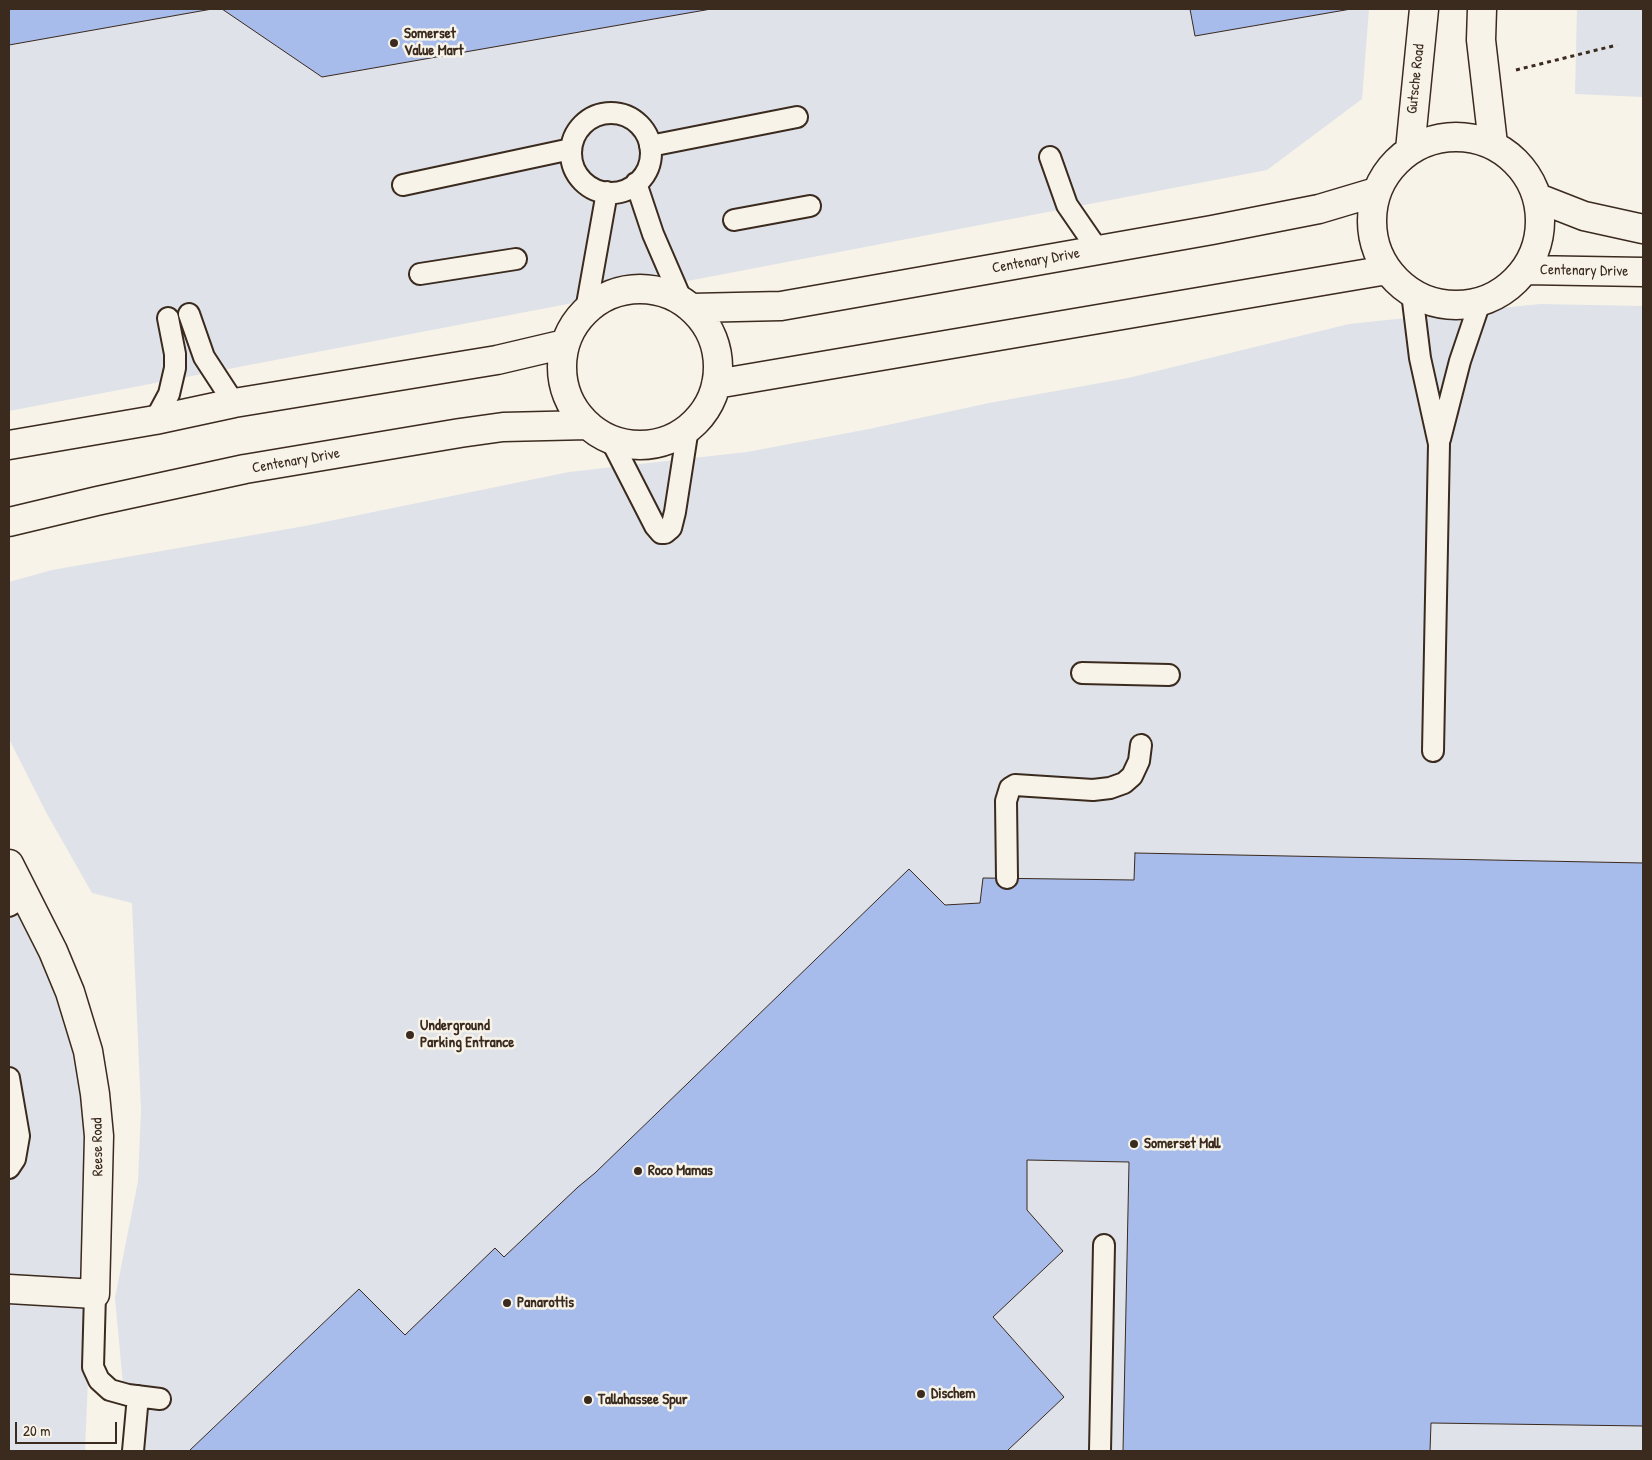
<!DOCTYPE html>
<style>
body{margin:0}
#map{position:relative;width:1652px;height:1460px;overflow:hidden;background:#f7f3e8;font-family:"Patrick Hand",sans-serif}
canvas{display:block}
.frame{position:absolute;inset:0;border:10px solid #3b2a1e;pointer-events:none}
.scale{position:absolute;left:15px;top:1422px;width:102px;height:22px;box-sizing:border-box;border:2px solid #3b2a1e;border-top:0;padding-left:6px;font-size:15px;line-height:18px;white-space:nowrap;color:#3b2a1e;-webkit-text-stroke:4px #f7f3e8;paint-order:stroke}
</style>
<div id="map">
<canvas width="1652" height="1460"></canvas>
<div class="frame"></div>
<div class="scale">20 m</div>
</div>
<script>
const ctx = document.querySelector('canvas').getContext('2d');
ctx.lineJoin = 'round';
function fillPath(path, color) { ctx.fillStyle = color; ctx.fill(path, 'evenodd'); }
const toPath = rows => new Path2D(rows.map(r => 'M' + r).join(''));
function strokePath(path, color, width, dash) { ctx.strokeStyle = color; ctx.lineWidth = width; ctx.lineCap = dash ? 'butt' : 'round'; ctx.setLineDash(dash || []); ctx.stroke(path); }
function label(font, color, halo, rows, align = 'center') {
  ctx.font = font + ' "Patrick Hand",sans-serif'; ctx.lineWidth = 5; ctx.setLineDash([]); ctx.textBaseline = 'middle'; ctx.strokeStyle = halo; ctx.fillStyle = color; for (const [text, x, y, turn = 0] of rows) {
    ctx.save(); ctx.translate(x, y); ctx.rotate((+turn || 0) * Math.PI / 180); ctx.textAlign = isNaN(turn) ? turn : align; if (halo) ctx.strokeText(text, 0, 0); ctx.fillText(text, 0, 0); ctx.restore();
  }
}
const built = toPath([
 [9,9,1369,9,1362,99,1267,170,9,411],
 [1577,9,1643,9,1643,97,1575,94],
 [1540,304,1643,306,1643,1451,109,1451,129,1449,115,1298,138,1181,141,1110,132,903,92,893,47,814,9,739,9,582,52,570,305,526,569,472,747,452,869,429,989,403,1128,378,1349,324],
 [9,872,51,952,98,1137,85,1451,9,1451]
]);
const building = toPath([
 [9,9,212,9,9,45,9,9],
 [222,9,711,9,322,77,222,9],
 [1190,9,1351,9,1195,36,1190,9],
 [1135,853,1643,863,1643,1426,1431,1423,1430,1451,1123,1451,1129,1162,1027,1160,1027,1210,1063,1251,993,1317,1064,1397,1007,1451,189,1451,359,1289,405,1335,495,1248,504,1257,578,1187,595,1173,909,869,945,905,980,903,983,878,1134,880,1135,853]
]);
const path = toPath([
 [1516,70,1617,45]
]);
const service = toPath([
 '571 153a40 40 0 1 1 80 0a40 40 0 1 1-80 0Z',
 [650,146,797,117],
 [1050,157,1067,205,1098,250],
 [636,183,653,234,682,301],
 [403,185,571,149],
 [734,220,810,206],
 [420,274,516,259],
 [1412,293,1420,358,1439,444,1433,751],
 [586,310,607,192],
 [189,314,204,357,234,403],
 [155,420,169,394,175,368,175,354,168,318],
 [1440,439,1460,361,1480,302],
 [611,440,655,526,661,533,665,533,671,528,675,512,688,428],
 [1082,673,1169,675],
 [1007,878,1006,801,1010,788,1015,785,1093,790,1110,788,1124,783,1132,776,1139,761,1141,745],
 [9,906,26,896],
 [9,1078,19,1136,15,1159,9,1168],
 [95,1294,93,1367,99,1380,110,1390,128,1395,160,1399],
 [133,1451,138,1396],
 [1100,1451,1104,1245]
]);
const minor = toPath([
 [9,864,53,951,70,992,88,1051,95,1094,99,1136,95,1294,9,1289]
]);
const tertiary = toPath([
 [1482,9,1481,40,1493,144],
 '1372 221a84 84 0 1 1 168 0a84 84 0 1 1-168 0Z',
 [1410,150,1424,9],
 [1538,198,1584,216,1643,229],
 [1525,270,1643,272],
 '562 367a78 78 0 1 1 156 0a78 78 0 1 1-156 0Z',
 [692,308,781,306,838,296,1212,230,1319,209,1376,192],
 [716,384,1387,270],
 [9,445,155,420,234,403,497,360,565,344],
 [9,522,97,501,245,469,460,433,503,427,588,425]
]);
const markers = [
 [394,43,5,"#3b2a1e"],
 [410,1035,5,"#3b2a1e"],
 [1134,1144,5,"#3b2a1e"],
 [638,1171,5,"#3b2a1e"],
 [507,1303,5,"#3b2a1e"],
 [921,1394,5,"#3b2a1e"],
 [588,1400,5,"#3b2a1e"]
];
const poiNames = [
 ["Somerset",404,34],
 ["Value Mart",404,51],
 ["Underground",420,1026],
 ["Parking Entrance",420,1043],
 ["Somerset Mall",1144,1144],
 ["Roco Mamas",648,1171],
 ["Panarottis",517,1303],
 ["Dischem",931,1394],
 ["Tallahassee Spur",598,1400]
];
const streetNames = [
 ["Gutsche Road",1416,79,-84],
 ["Centenary Drive",1036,261,-10],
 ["Centenary Drive",1584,271,1],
 ["Centenary Drive",296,461,-10],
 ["Reese Road",98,1147,-91]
];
fillPath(built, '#dfe2e9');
fillPath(building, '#a7bcea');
strokePath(building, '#3b2a1e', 1);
strokePath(service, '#3b2a1e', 24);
strokePath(minor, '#3b2a1e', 31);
strokePath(tertiary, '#3b2a1e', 31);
strokePath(path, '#3b2a1e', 3, [4, 4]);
strokePath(service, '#f7f3e8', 20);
strokePath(minor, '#f7f3e8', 28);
strokePath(tertiary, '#f7f3e8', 28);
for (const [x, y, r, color] of markers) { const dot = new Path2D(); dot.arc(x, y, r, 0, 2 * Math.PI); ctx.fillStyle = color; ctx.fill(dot); strokePath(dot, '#f7f3e8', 2); }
label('bold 15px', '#3b2a1e', '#f7f3e8', poiNames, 'left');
label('15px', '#3b2a1e', '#f7f3e8', streetNames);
</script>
